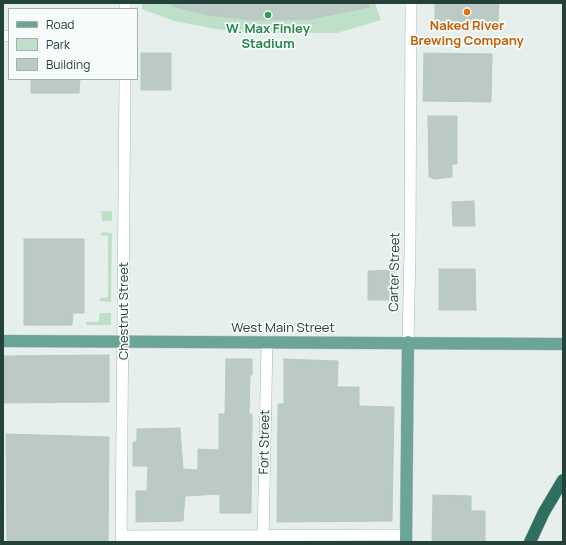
<!DOCTYPE html>
<style>
body{margin:0}
#map{position:relative;width:566px;height:545px;overflow:hidden;background:#e6efeb;font-family:Manrope,sans-serif}
canvas{display:block}
.frame{position:absolute;inset:0;border:4px solid #24423a;pointer-events:none}
.legend{position:absolute;left:8px;top:8px;width:130px;height:72px;box-sizing:border-box;background:#f7fbf9;border:1px solid #a3b1ad;margin:0;padding:5px 7px;list-style:none;font-size:12px;color:#24423a}
.legend li{display:flex;align-items:center;gap:8px;height:20px}
.legend b{width:20px;border:1px solid #a3b1ad}
</style>
<div id="map">
<canvas width="566" height="545"></canvas>
<div class="frame"></div>
<ul class="legend">
<li><b style="height:5px;background:#6aa596"></b>Road</li>
<li><b style="height:11px;background:#bfe0c8"></b>Park</li>
<li><b style="height:11px;background:#bbcac4"></b>Building</li>
</ul>
</div>
<script>
const ctx = document.querySelector('canvas').getContext('2d');
ctx.lineJoin = 'round';
function fillPath(path, color) { ctx.fillStyle = color; ctx.fill(path, 'evenodd'); }
const toPath = rows => new Path2D(rows.map(r => 'M' + r).join(''));
function strokePath(path, color, width, dash) { ctx.strokeStyle = color; ctx.lineWidth = width; ctx.lineCap = dash ? 'butt' : 'round'; ctx.setLineDash(dash || []); ctx.stroke(path); }
function label(font, color, halo, rows, align = 'center') {
  ctx.font = font + ' Manrope,sans-serif'; ctx.lineWidth = 3.5; ctx.setLineDash([]); ctx.textBaseline = 'middle'; ctx.strokeStyle = halo; ctx.fillStyle = color; for (const [text, x, y, turn = 0] of rows) {
    ctx.save(); ctx.translate(x, y); ctx.rotate((+turn || 0) * Math.PI / 180); ctx.textAlign = isNaN(turn) ? turn : align; if (halo) ctx.strokeText(text, 0, 0); ctx.fillText(text, 0, 0); ctx.restore();
  }
}
const green = toPath([
 [142,3,375,3,381,20,337,33,249,33,216,29,174,21,142,9],
 [101,211,112,211,112,221,102,221],
 [102,232,112,233,111,302,99,301,100,298,108,297,108,236,100,235],
 [101,313,111,313,111,325,86,325,86,322,99,322,99,315]
]);
const building = toPath([
 [173,3,368,3,369,7,310,19,253,20,208,15,172,6,173,3],
 [435,3,499,3,498,22,435,22,435,3],
 [141,53,171,53,171,90,141,90,141,53],
 [424,53,492,54,491,102,423,101,424,53],
 [31,79,80,79,79,93,31,93,31,79],
 [428,116,457,116,457,164,452,164,452,177,435,179,429,177,428,116],
 [474,201,475,226,453,226,452,202,474,201],
 [24,239,84,239,84,313,73,313,72,325,24,325,24,239],
 [439,269,475,269,476,310,439,310,439,269],
 [394,270,395,300,368,300,368,271,394,270],
 [109,355,109,402,3,403,3,356,109,355],
 [226,359,252,359,252,375,250,375,249,414,252,414,251,513,220,513,220,494,185,496,183,521,136,522,136,491,147,491,148,466,133,466,133,442,137,442,137,429,180,428,183,469,198,470,198,449,219,450,219,414,225,414,226,359],
 [284,359,338,361,337,387,359,387,359,406,394,407,392,521,277,522,278,404,284,404,284,359],
 [6,434,109,437,108,542,7,542,6,434],
 [433,495,471,496,471,511,485,511,485,542,432,542,433,495]
]);
const minor = toPath([
 [125,9,125,3],
 [3,36,9,36],
 [408,342,410,251,411,3],
 [121,536,406,535],
 [121,542,125,79],
 [263,542,267,342]
]);
const major = toPath([
 [3,341,563,344],
 [406,542,408,342]
]);
const highway = toPath([
 [530,542,544,512,563,480]
]);
const markers = [
 [467,12,4,"#e8710a"],
 [268,15,4,"#2e9e5b"]
];
const foodNames = [
 ["Naked River",467,26],
 ["Brewing Company",467,41]
];
const leisureNames = [
 ["W. Max Finley",268,29],
 ["Stadium",268,44]
];
const streetNames = [
 ["Carter Street",395,272,-89],
 ["Chestnut Street",124,311,-90],
 ["West Main Street",283,328],
 ["Fort Street",265,442,-89]
];
fillPath(green, '#bfe0c8');
fillPath(building, '#bbcac4');
strokePath(building, '#b8c9c2', 1);
strokePath(minor, '#a8b8b2', 12);
strokePath(major, '#c2cac8', 13);
strokePath(highway, '#c2cac8', 13);
strokePath(minor, '#fff', 11);
strokePath(major, '#6aa596', 12);
strokePath(highway, '#2f6f62', 12);
for (const [x, y, r, color] of markers) { const dot = new Path2D(); dot.arc(x, y, r, 0, 2 * Math.PI); ctx.fillStyle = color; ctx.fill(dot); strokePath(dot, '#f7fbf9', 1.5); }
label('bold 13px', '#c56008', '#f7fbf9', foodNames);
label('bold 13px', '#27864d', '#f7fbf9', leisureNames);
label('13px', '#24423a', '#f7fbf9', streetNames);
</script>
